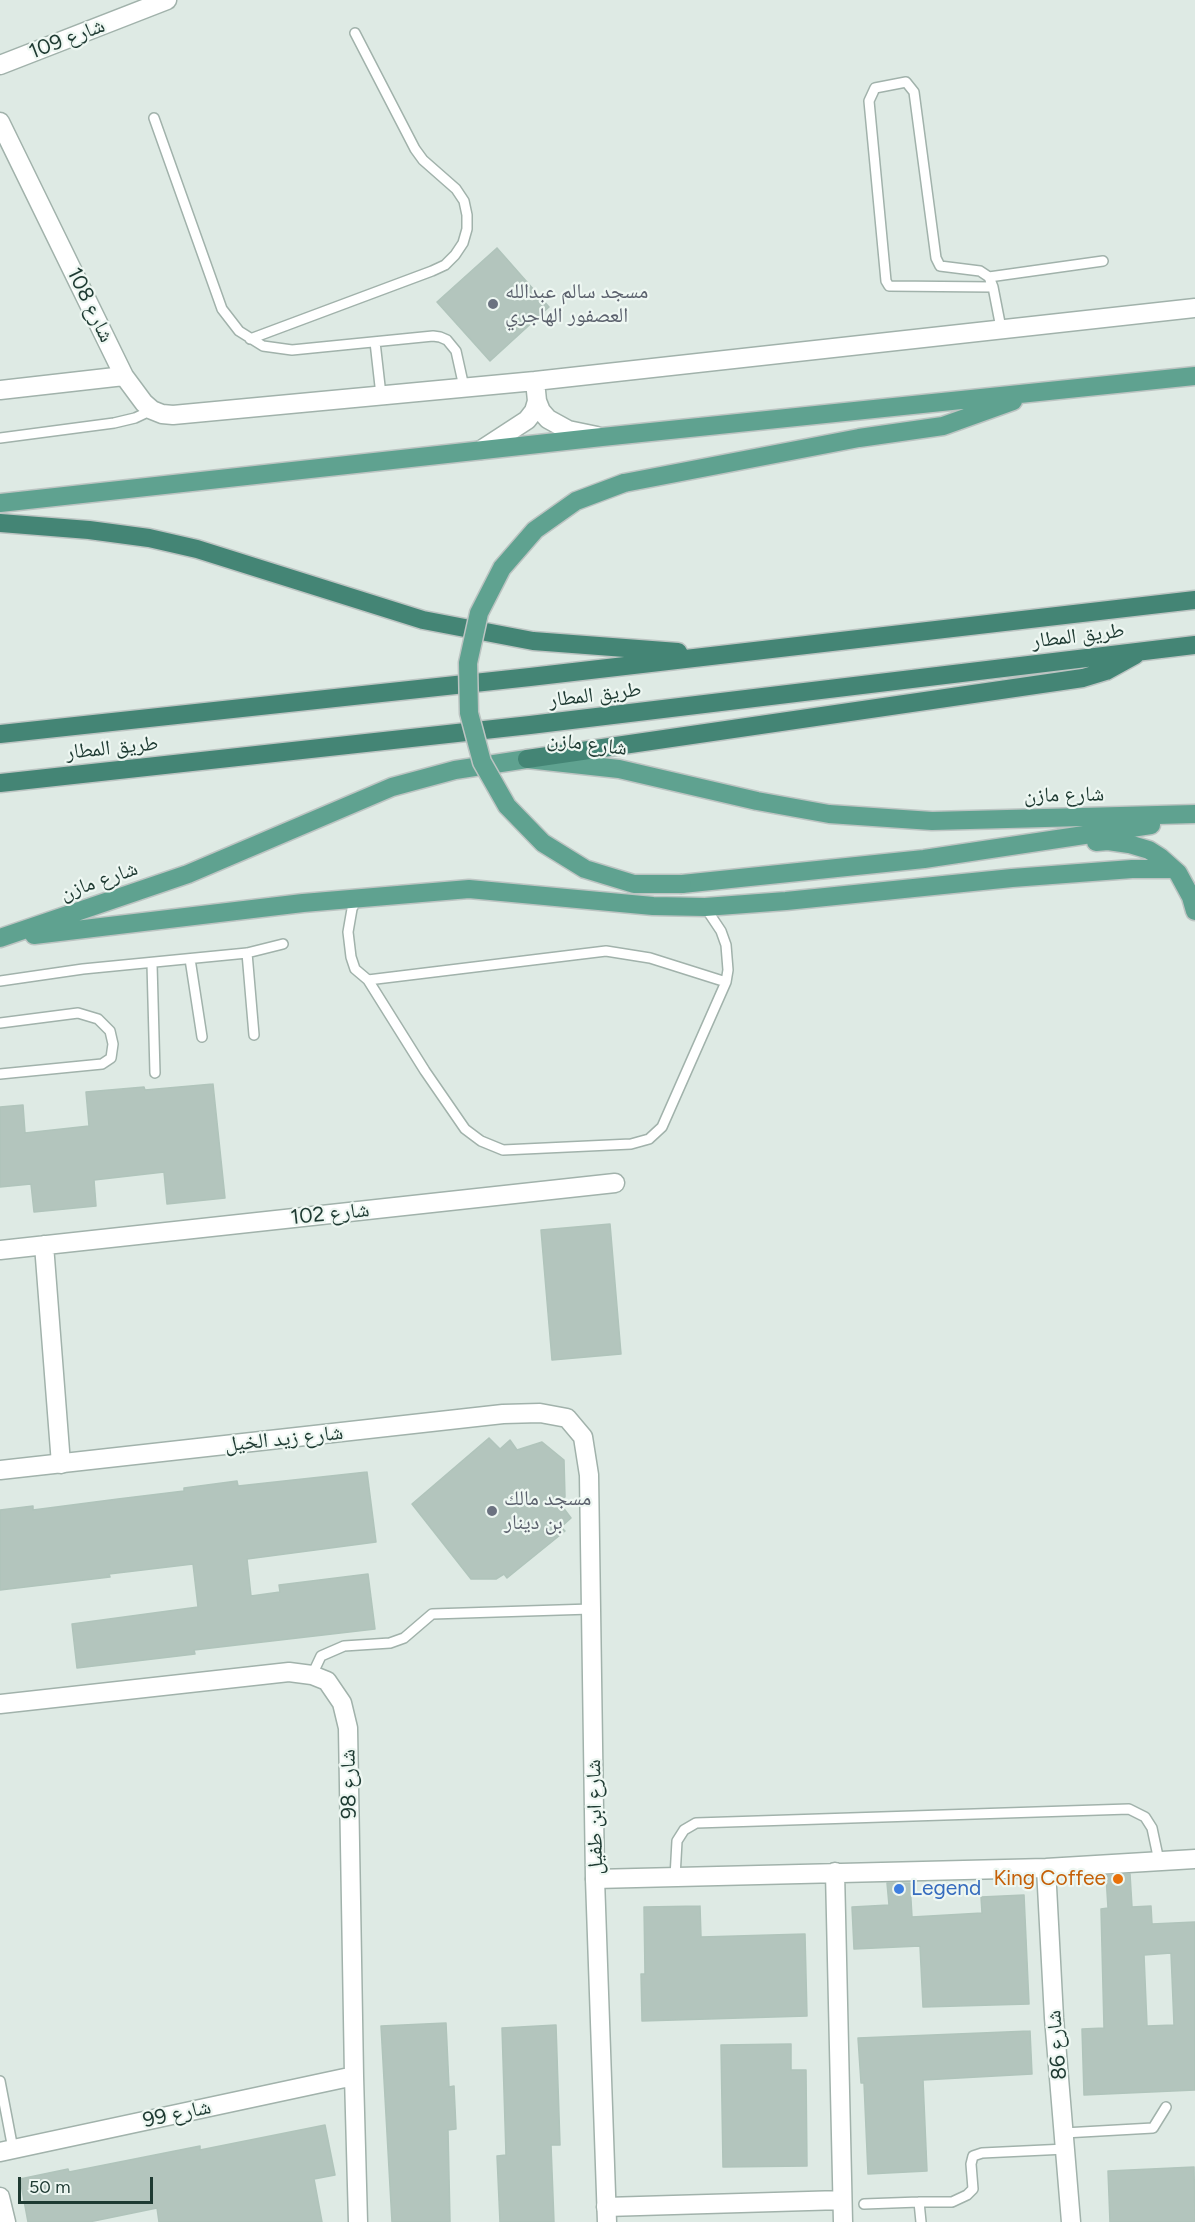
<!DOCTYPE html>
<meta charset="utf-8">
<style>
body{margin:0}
#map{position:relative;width:1195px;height:2222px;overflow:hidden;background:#deeae4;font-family:Figtree,sans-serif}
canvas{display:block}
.scale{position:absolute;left:18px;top:2177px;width:135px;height:27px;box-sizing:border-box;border:3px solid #1e3a32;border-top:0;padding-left:8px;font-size:18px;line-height:21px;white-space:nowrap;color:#1e3a32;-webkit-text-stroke:4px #eef7f2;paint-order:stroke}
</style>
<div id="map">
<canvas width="1195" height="2222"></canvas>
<div class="scale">50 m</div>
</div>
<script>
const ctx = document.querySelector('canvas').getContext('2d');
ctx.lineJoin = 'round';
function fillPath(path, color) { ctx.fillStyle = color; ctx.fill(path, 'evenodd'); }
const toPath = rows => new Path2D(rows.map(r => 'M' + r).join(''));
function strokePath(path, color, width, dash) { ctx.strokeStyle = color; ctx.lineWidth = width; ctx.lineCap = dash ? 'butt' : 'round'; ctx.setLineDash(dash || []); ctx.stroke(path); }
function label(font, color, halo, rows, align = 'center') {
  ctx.font = font + ' Figtree,"Noto Naskh Arabic",sans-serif'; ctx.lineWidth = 4.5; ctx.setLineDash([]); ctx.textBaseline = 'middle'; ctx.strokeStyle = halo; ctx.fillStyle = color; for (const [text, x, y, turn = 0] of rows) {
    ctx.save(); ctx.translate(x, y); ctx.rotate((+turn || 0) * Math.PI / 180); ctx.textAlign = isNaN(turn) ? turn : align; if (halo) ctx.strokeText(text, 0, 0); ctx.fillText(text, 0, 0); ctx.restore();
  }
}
const building = toPath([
 [497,248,549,307,490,361,437,302,497,248],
 [213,1084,225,1198,167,1204,164,1172,94,1180,96,1206,34,1212,31,1184,0,1187,0,1107,23,1105,25,1133,89,1126,86,1092,144,1087,145,1090,213,1084],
 [610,1224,621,1354,552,1360,541,1230,610,1224],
 [489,1438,500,1449,510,1440,517,1450,542,1442,564,1460,565,1497,559,1502,571,1518,561,1527,565,1531,507,1578,504,1574,496,1579,471,1579,412,1504,489,1438],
 [367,1472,376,1542,247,1559,251,1596,280,1592,279,1585,368,1574,375,1629,194,1650,195,1654,77,1668,72,1624,198,1607,193,1564,109,1574,110,1577,0,1590,0,1510,33,1506,33,1510,118,1499,184,1491,184,1488,237,1481,238,1486,367,1472],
 [1130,1874,1132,1907,1151,1906,1152,1924,1195,1922,1195,2090,1084,2095,1082,2029,1104,2028,1101,1909,1108,1908,1106,1876,1130,1874],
 [1171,1953,1174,2025,1147,2026,1144,1955,1171,1953],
 [887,1883,910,1883,912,1917,982,1913,981,1897,1024,1895,1029,2004,923,2007,920,1946,854,1949,852,1907,889,1905,887,1883],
 [700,1906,701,1937,805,1934,807,2016,642,2021,641,1974,645,1974,644,1907,700,1906],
 [446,2023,449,2087,454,2086,456,2129,448,2130,450,2222,392,2222,381,2026,446,2023],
 [556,2025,560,2145,551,2145,554,2222,500,2222,497,2156,506,2155,502,2028,556,2025],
 [1030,2031,1032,2074,923,2080,927,2171,868,2174,864,2083,861,2083,858,2038,1030,2031],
 [791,2044,791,2070,806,2070,807,2166,723,2167,721,2045,791,2044],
 [325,2125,335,2175,314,2179,322,2222,159,2222,157,2208,89,2222,28,2222,20,2179,68,2169,69,2172,200,2146,200,2150,325,2125],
 [1194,2167,1195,2222,1110,2222,1108,2171,1194,2167]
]);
const service = toPath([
 [154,118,222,309,239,331,263,346,292,350,433,336,440,337,447,340,456,351,464,387],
 [989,277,1103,261],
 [993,287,889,286,886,281,869,101,875,88,906,82,914,92,936,258,940,266,980,271,989,277,993,287,1001,328],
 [250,339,432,271,445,265,455,255,463,243,467,229,467,215,464,201,456,189,423,160,415,149,355,33],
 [375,342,381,395],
 [0,438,114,423,135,418,152,410],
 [357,898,352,909,348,932,351,957,355,969,368,980,425,1071,465,1129,481,1141,503,1150,631,1144,649,1139,662,1127,726,982,728,970,726,945,721,931,705,907],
 [247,953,254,1035],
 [190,959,202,1037],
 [152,964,155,1073],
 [368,980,606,951,650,958,726,982],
 [0,981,83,969,247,953,283,944],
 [0,1023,78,1013,98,1019,110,1031,113,1044,111,1058,102,1064,0,1074],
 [312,1675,321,1656,344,1646,390,1643,404,1638,432,1614,591,1609],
 [675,1877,677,1841,684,1830,696,1823,1129,1809,1145,1817,1152,1828,1159,1861],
 [0,2081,13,2149],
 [1064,2133,1153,2128,1166,2107],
 [864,2204,919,2202],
 [921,2222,919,2202,952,2202,967,2195,973,2189,971,2164,973,2156,982,2153,1066,2149]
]);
const minor = toPath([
 [0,65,167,0],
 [0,122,124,376,144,403,152,410,162,414,173,415,535,381,1195,308],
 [535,381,537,401,541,411,548,419,568,430,597,436],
 [0,390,124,376],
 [481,450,527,420,534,411,537,401],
 [44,1245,61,1464],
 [0,1250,615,1183],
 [0,1704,289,1672,312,1675,327,1681,342,1703,348,1728,354,2076,358,2222],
 [1046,1868,1054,2018,1071,2222],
 [835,1872,843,2222],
 [595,1879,1046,1868,1195,1859],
 [0,2152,354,2076],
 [0,2197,6,2222],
 [606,2207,842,2200]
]);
const tertiary = toPath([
 [0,1470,503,1414,540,1413,567,1418,583,1437,589,1475,595,1879,607,2222]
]);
const primary = toPath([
 [624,483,859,438,943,426,1013,401],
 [0,503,602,437,1195,376],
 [1096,842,1108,841,1129,844,1149,850,1160,857,1178,873,1191,897,1195,911],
 [682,884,924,859,1151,825],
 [34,935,303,903,469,889,653,906,705,907,786,901,1012,878,1132,869,1173,869],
 [0,938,188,874,392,787,455,770,527,759,619,769,757,801,829,814,932,821,1195,814]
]);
const trunk = toPath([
 [0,523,89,530,149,538,197,549,423,620,533,641,678,652],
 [0,734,530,677,1195,600],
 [527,759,1083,678,1106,671,1135,655],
 [0,783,530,725,1195,645]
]);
const primaryBridge = toPath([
 [624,483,576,501,535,530,502,568,479,613,468,663,469,713,482,762,507,806,543,843,585,869,634,884,682,884]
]);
const markers = [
 [493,304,6,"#6b7280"],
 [492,1511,6,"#6b7280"],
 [1118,1879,6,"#e8710a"],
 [899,1889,6,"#3f7fe0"]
];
const streetNames = [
 ["شارع 109",67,39,-21],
 ["شارع 108",90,305,64],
 ["طريق المطار",1078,636,-7],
 ["طريق المطار",595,695,-7],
 ["شارع مازن",587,744,7],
 ["طريق المطار",112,748,-6],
 ["شارع مازن",1064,795,-1],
 ["شارع مازن",99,881,-19],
 ["شارع 102",330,1214,-6],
 ["شارع زيد الخيل",284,1439,-6],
 ["شارع 98",349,1784,-91],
 ["شارع ابن طفيل",595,1817,-91],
 ["شارع 86",1057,2045,-95],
 ["شارع 99",177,2114,-12]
];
const worshipNames = [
 ["مسجد سالم عبدالله",505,292],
 ["العصفور الهاجري",505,316],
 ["مسجد مالك",504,1499],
 ["بن دينار",504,1523]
];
const foodNames = [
 ["King Coffee",1106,1879]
];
const shopNames = [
 ["Legend",911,1889]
];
fillPath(building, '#b3c5bd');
strokePath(building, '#b0c4bb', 1.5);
strokePath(service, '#a1b2ab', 12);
strokePath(minor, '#a1b2ab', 21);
strokePath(tertiary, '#a1b2ab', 21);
strokePath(primary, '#bcc4c2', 21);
strokePath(trunk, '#bcc4c2', 21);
strokePath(service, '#fff', 9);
strokePath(minor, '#fff', 18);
strokePath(tertiary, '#fff', 18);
strokePath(primary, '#5fa290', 18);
strokePath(trunk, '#448575', 18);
strokePath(primaryBridge, '#bcc4c2', 21, []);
strokePath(primaryBridge, '#5fa290', 18);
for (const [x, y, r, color] of markers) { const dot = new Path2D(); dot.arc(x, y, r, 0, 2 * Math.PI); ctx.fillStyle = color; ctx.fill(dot); strokePath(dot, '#eef7f2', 2); }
label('21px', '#1e3a32', '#eef7f2', streetNames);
label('21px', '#5b616d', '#eef7f2', worshipNames, 'left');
label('21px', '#c56008', '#eef7f2', foodNames, 'right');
label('21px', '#366cbe', '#eef7f2', shopNames, 'left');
</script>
